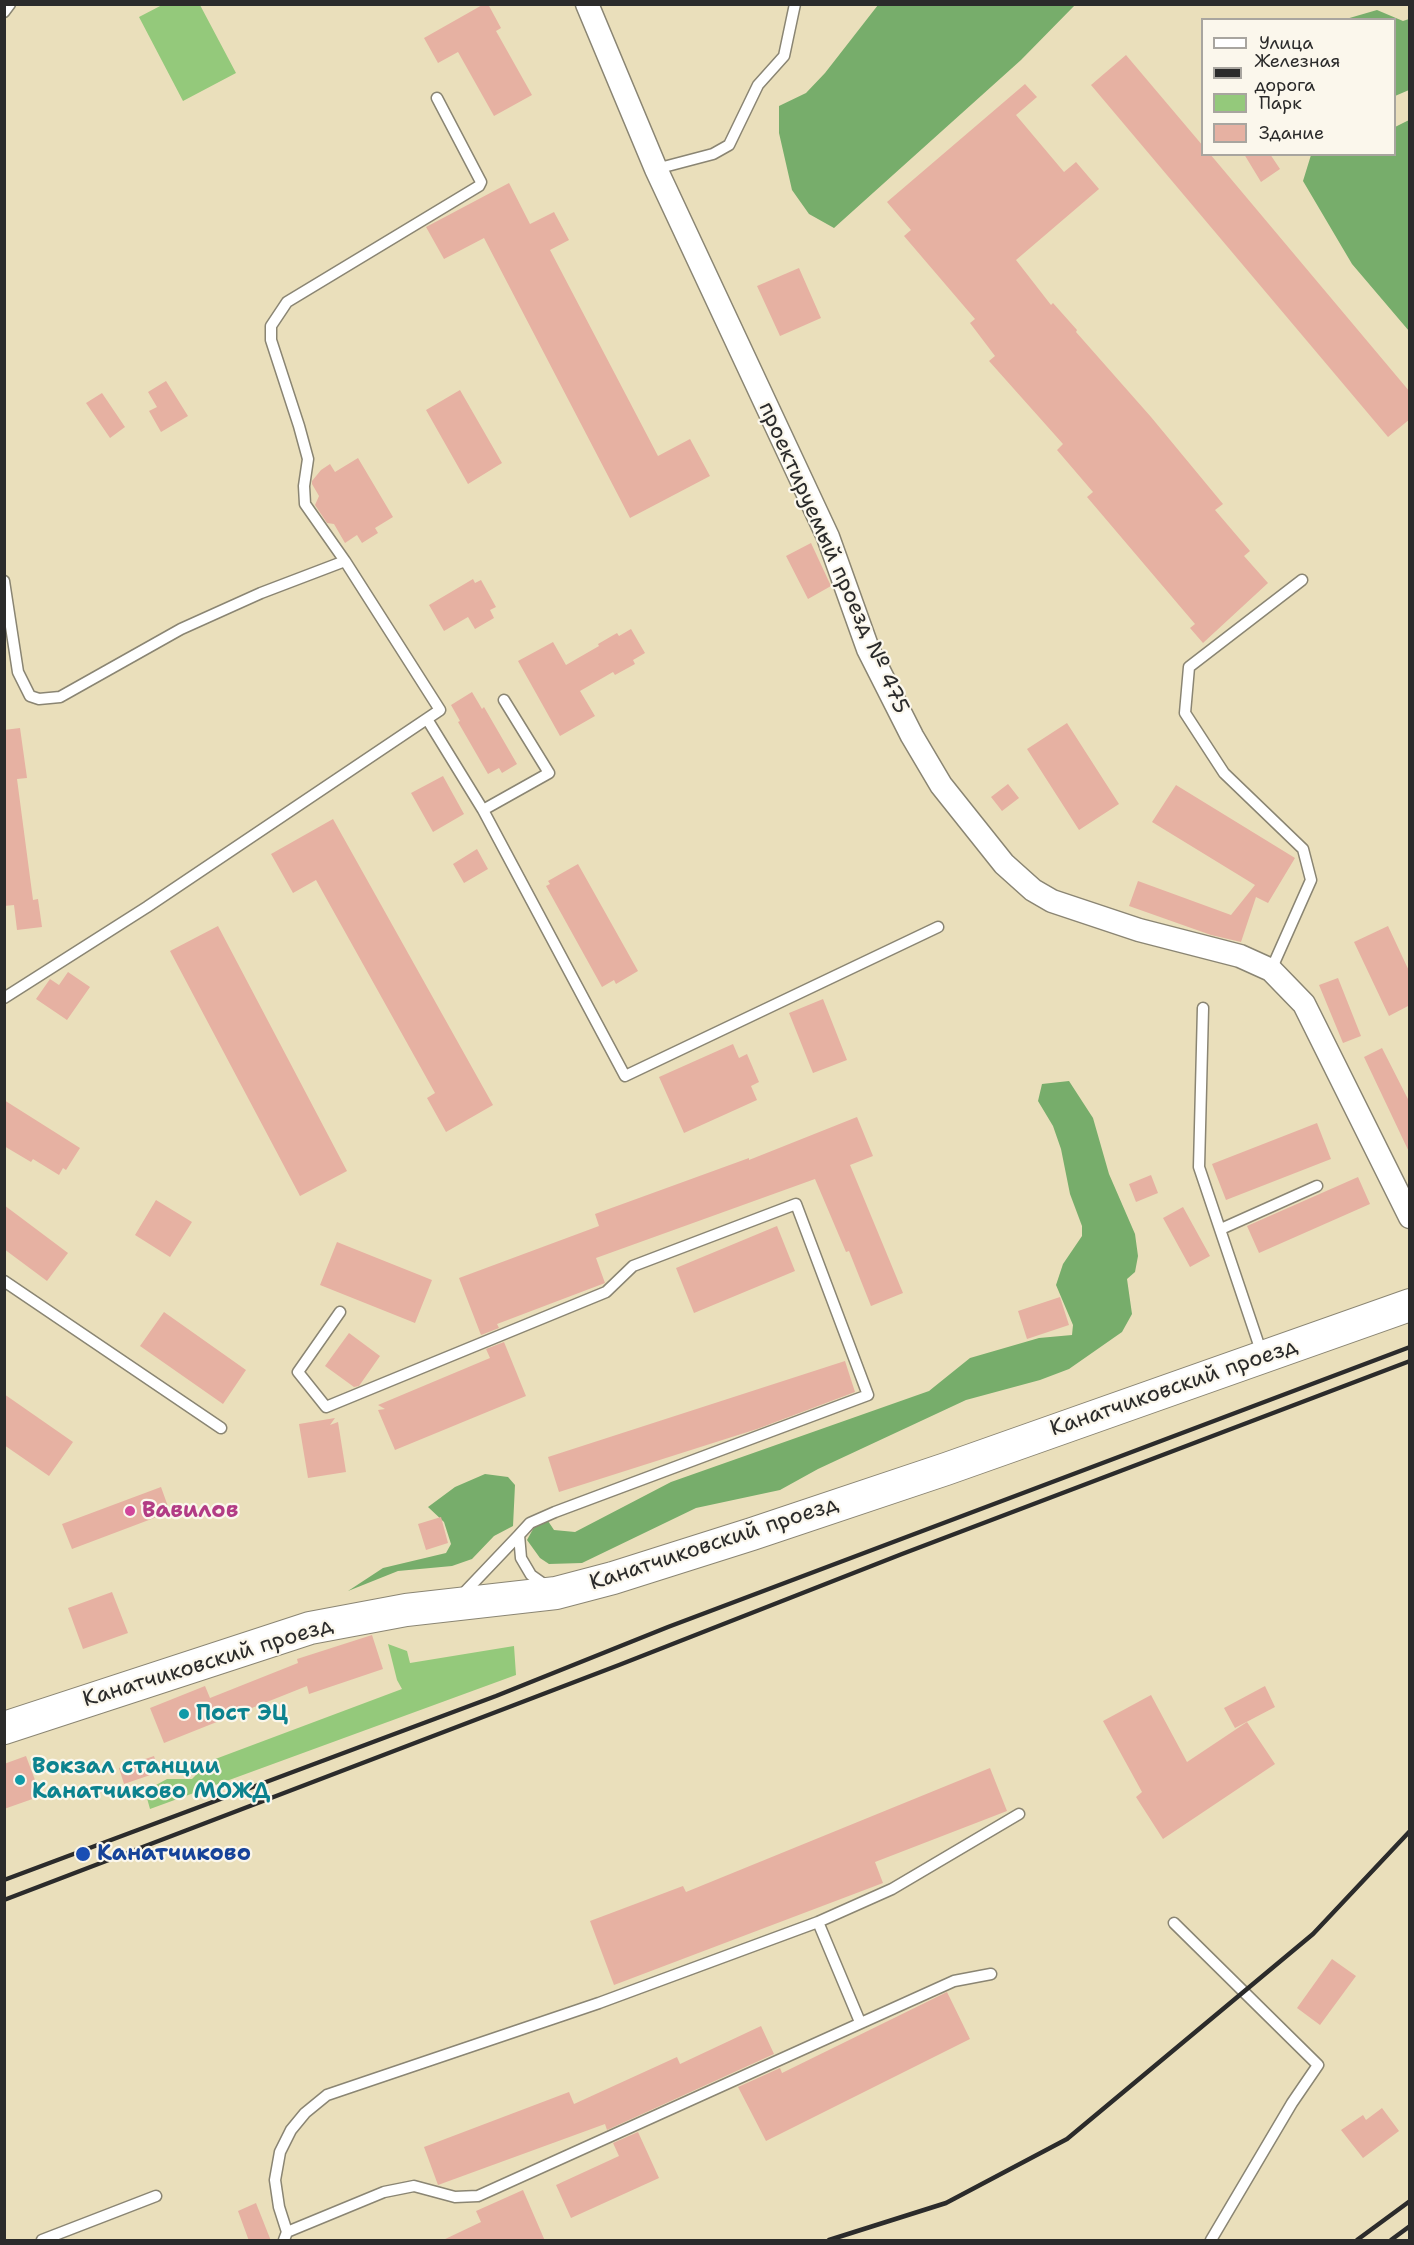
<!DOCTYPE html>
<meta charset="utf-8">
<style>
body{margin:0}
#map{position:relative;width:1414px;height:2245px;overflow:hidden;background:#eadfbb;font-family:"Shantell Sans",sans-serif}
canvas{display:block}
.frame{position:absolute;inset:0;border:6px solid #2b2b2b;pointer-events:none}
.legend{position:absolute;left:1201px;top:18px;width:195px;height:138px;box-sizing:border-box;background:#fbf7ec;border:2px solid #a8a59f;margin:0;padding:8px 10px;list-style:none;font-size:18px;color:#2b2b2b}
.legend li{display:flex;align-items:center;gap:12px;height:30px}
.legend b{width:30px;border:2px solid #a8a59f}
</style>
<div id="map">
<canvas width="1414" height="2245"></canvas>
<div class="frame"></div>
<ul class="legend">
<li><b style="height:8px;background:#fff"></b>Улица</li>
<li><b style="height:8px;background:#2b2b2b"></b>Железная дорога</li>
<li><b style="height:16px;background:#94c97b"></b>Парк</li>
<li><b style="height:16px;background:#e6b1a2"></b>Здание</li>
</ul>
</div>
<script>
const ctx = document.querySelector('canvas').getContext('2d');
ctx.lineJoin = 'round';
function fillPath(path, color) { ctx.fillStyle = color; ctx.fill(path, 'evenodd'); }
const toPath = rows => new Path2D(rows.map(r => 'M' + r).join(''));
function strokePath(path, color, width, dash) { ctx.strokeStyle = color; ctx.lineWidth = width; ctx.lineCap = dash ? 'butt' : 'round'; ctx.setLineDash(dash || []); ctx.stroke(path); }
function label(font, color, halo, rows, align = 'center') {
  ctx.font = font + ' "Shantell Sans",sans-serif'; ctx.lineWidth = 4.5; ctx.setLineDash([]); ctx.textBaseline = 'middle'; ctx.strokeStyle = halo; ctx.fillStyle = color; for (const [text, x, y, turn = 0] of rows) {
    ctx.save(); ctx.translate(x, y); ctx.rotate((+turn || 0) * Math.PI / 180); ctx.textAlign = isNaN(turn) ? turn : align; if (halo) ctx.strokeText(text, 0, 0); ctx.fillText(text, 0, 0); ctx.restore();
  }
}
const green = toPath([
 [164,4,200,5,236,73,183,101,139,17],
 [388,1644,407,1651,410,1663,514,1646,516,1675,150,1809,145,1791,167,1779,192,1779,210,1761,402,1689,397,1680]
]);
const forest = toPath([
 [878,5,1075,5,1021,60,834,228,809,214,792,190,779,133,779,106,806,93,825,73],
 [1377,10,1403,21,1409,19,1409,90,1395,96,1394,20,1346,19],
 [1409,120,1409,331,1352,264,1303,181,1311,155,1394,154,1395,127],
 [1069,1081,1093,1118,1109,1174,1135,1234,1138,1256,1135,1272,1127,1279,1132,1314,1122,1332,1069,1369,1040,1380,966,1400,818,1469,780,1490,696,1508,582,1563,549,1564,540,1558,527,1540,538,1520,548,1521,554,1530,575,1532,671,1482,929,1391,970,1358,1039,1338,1072,1335,1073,1325,1056,1285,1063,1264,1082,1236,1082,1226,1070,1194,1061,1149,1053,1126,1038,1101,1042,1084],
 [485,1474,508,1477,515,1485,513,1526,494,1536,472,1559,452,1566,398,1571,348,1591,383,1568,446,1553,451,1544,444,1522,428,1507,455,1487]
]);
const building = toPath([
 [484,4,488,4,501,28,496,31,532,95,494,116,458,52,438,63,424,38],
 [1126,55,1203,146,1203,154,1210,154,1410,392,1410,419,1388,437,1091,85],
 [1025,84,1037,97,1016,115,1064,172,1076,162,1099,189,1016,260,1051,305,1053,303,1077,330,1076,332,1151,417,1223,504,1215,510,1250,551,1244,556,1268,583,1203,643,1190,628,1195,624,1087,497,1093,492,1057,450,1063,444,989,361,995,356,970,323,975,319,904,236,911,230,887,202],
 [1244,154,1270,154,1280,169,1261,182],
 [509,183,530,224,554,212,569,240,550,250,658,456,690,439,710,476,630,518,484,238,444,259,426,227],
 [799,268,821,318,780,336,757,286],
 [166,381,188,416,161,432,149,411,157,407,148,392],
 [460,390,502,463,468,484,426,410],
 [102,393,125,427,110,438,86,403],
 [358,458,393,517,375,528,378,533,362,543,357,535,345,543,334,524,327,523,315,505,319,496,312,484,312,481,321,470,330,464,335,472],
 [811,543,831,586,808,599,786,556],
 [473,579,475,583,481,580,496,607,490,610,494,618,475,629,468,617,444,631,429,605],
 [631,629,645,653,633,660,635,664,615,675,613,672,580,691,595,716,560,736,518,661,553,642,566,665,599,646,598,644,617,633,619,636],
 [472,692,482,709,484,707,517,764,502,773,499,768,488,774,458,722,460,721,451,705],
 [1067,723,1119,804,1079,830,1027,749],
 [20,728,27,778,17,779,33,900,38,899,42,927,17,930,14,905,4,906,4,730],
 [443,776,464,814,433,832,411,793],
 [1008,784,1019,798,1002,811,991,797],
 [1176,785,1295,858,1268,903,1256,897,1241,942,1211,935,1129,906,1138,881,1231,915,1255,885,1152,822],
 [333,819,493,1105,446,1132,427,1098,435,1093,316,880,293,893,271,854],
 [477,849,488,869,464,883,453,864],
 [578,864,638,971,616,984,614,980,602,987,546,886,550,884,548,881],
 [218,926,347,1171,300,1196,170,951],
 [1388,926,1410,973,1410,1005,1389,1016,1354,942],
 [68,972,90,987,67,1020,36,999,50,979,59,985],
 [1338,978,1361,1036,1343,1043,1319,985],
 [823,999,847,1060,813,1073,789,1013],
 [733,1044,739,1058,747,1054,759,1082,751,1086,757,1100,684,1133,659,1077],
 [1382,1048,1410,1103,1410,1154,1364,1057],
 [4,1100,80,1148,66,1170,63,1168,59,1175,33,1159,31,1162,4,1146],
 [857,1117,873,1156,850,1165,903,1293,871,1306,849,1251,846,1252,815,1179,596,1258,605,1283,497,1324,499,1328,481,1335,459,1278,599,1226,595,1214,749,1158,749,1160],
 [1317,1123,1331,1159,1226,1200,1212,1164],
 [1151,1175,1158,1193,1136,1202,1129,1184],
 [1358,1177,1370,1204,1259,1253,1247,1226],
 [156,1200,192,1222,170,1257,135,1235],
 [4,1205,68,1253,47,1281,4,1249],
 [1183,1207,1210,1256,1190,1267,1163,1218],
 [777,1226,795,1271,694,1313,676,1268],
 [337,1242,432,1280,415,1323,320,1285],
 [1060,1297,1069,1325,1027,1339,1018,1311],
 [164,1312,246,1370,223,1404,140,1346],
 [349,1333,380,1356,359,1386,354,1387,325,1366],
 [504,1342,526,1396,395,1450,378,1410,385,1409,378,1405,490,1358,486,1349],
 [845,1361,855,1392,757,1429,559,1492,548,1457],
 [4,1394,73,1442,49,1476,4,1445],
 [335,1418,330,1425,338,1422,346,1472,308,1478,299,1424],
 [161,1487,170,1512,72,1549,62,1524],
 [441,1517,448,1543,426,1550,418,1524],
 [112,1592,128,1633,83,1649,68,1608],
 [372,1635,383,1669,309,1694,307,1686,164,1743,150,1708,205,1686,210,1698,298,1663,297,1659],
 [1265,1686,1275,1707,1235,1728,1224,1708],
 [1151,1695,1187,1762,1247,1722,1275,1764,1163,1839,1136,1797,1142,1792,1103,1721],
 [26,1756,41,1796,4,1809,4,1764],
 [154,1756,159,1772,124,1784,119,1768],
 [990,1768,1007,1811,875,1862,883,1883,614,1985,590,1921,683,1886,686,1892],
 [1332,1959,1356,1976,1320,2025,1297,2008],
 [947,1992,970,2039,766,2141,738,2087,780,2068,782,2073],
 [761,2026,774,2054,607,2130,605,2124,438,2185,424,2147,569,2092,574,2104,677,2057,680,2064],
 [1382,2108,1399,2131,1363,2158,1341,2130,1363,2115,1366,2120],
 [638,2132,659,2178,571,2218,556,2185,619,2156,613,2143],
 [523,2190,545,2241,441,2241,481,2222,476,2211],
 [256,2203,271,2241,249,2241,238,2211]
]);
const lane = toPath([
 [4,12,10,4],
 [656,169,713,154,729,145,758,85,784,56,795,4],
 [4,581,18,672,30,696,39,699,60,697,181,629,261,593,345,561],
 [427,719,483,810,625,1076,938,927],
 [483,810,549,773,504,700],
 [1271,970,1311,880,1303,849,1224,773,1185,713,1189,667,1302,580],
 [4,998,147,907,440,710,345,561,305,504,304,486,308,459,299,426,271,340,271,326,287,302,479,186,481,182,437,98],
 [1203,1008,1199,1167,1262,1354],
 [1221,1229,1317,1186],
 [4,1281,221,1428],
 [340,1312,298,1372,326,1407,606,1292,633,1266,796,1204,868,1395,555,1512,530,1523,519,1535],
 [460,1597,519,1535,521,1558,531,1575,548,1587],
 [818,1922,860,2022],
 [1174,1923,1318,2065,1292,2103,1211,2240],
 [287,2232,279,2207,275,2180,280,2152,291,2130,305,2113,327,2095,599,2003,818,1922,892,1889,1019,1814],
 [42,2240,156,2196],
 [284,2240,287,2232,384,2192,414,2186,455,2197,478,2196,954,1981,991,1974]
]);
const street = toPath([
 [587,4,656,169,828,537,868,649,912,736,941,785,1004,864,1033,890,1052,901,1139,930,1240,956,1271,970,1304,1004,1410,1217]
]);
const secondary = toPath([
 [4,1728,310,1628,406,1610,556,1593,613,1578,752,1534,946,1469,1410,1305]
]);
const rail = toPath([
 [4,1880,496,1696,668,1627,1410,1347],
 [4,1900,619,1665,902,1554,1410,1361],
 [829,2240,946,2203,1067,2139,1313,1934,1410,1831],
 [1357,2240,1410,2201],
 [1391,2240,1410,2226]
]);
const markers = [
 [130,1511,6,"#d1479c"],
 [184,1714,6,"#0f9aa8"],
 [20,1780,6,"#0f9aa8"],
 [83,1854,8,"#1a4fb4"]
];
const streetNames = [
 ["проектируемый проезд № 475",833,558,66],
 ["Канатчиковский проезд",1174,1388,-19],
 ["Канатчиковский проезд",714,1544,-18],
 ["Канатчиковский проезд",208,1663,-17]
];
const hotelNames = [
 ["Вавилов",142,1511]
];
const cultureNames = [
 ["Пост ЭЦ",196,1714],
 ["Вокзал станции",32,1767],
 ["Канатчиково МОЖД",32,1792]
];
const transitNames = [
 ["Канатчиково",97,1854]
];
fillPath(green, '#94c97b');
fillPath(forest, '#77ad6b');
fillPath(building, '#e6b1a2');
strokePath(lane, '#8a8573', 13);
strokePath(street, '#8a8573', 25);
strokePath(secondary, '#8a8573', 34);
strokePath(lane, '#fff', 10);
strokePath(street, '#fff', 22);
strokePath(secondary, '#fff', 32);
strokePath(rail, '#2b2b2b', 4.5);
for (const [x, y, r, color] of markers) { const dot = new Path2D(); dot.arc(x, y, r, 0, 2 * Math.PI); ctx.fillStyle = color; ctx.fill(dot); strokePath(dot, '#fbf7ec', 2); }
label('22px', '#2b2b2b', '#fbf7ec', streetNames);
label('bold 22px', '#b23c85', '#fbf7ec', hotelNames, 'left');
label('bold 22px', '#0d838f', '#fbf7ec', cultureNames, 'left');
label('bold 22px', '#164399', '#fbf7ec', transitNames, 'left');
</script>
